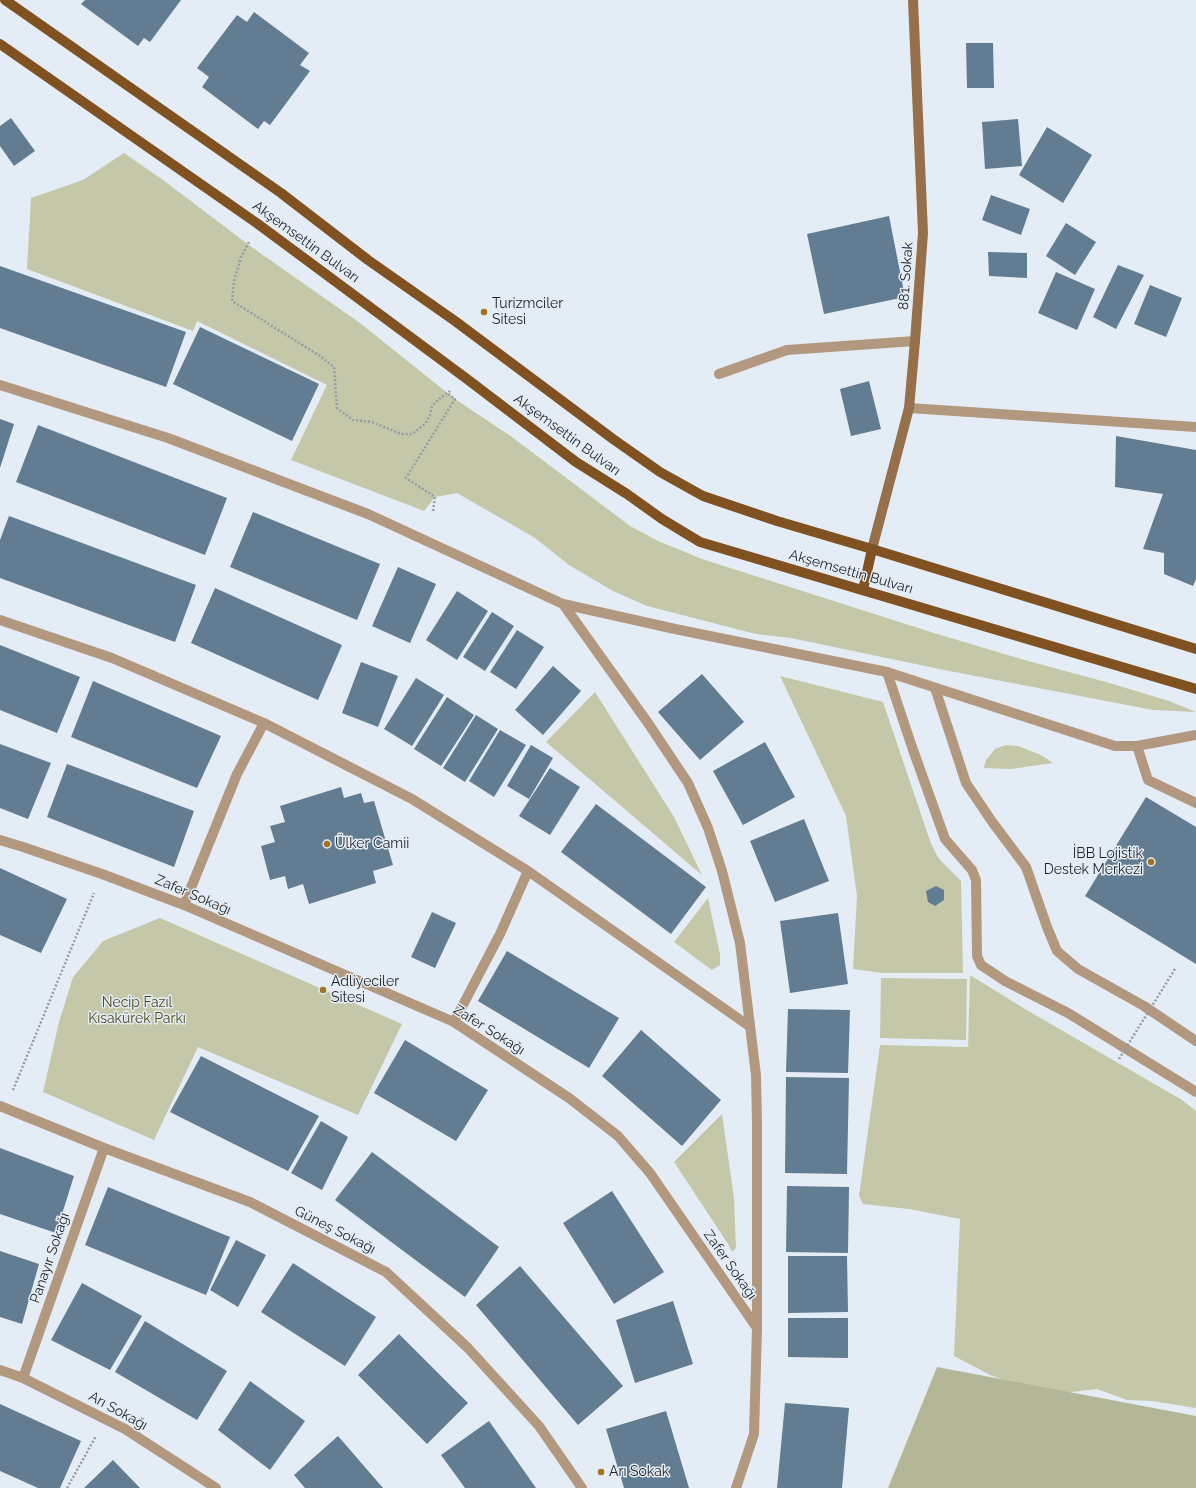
<!DOCTYPE html>
<meta charset="utf-8">
<style>
body{margin:0}
canvas{display:block;background:#e4edf6}
</style>
<canvas width="1196" height="1488"></canvas>
<script>
const ctx = document.querySelector('canvas').getContext('2d');
ctx.lineJoin = 'round';
function fillPath(path, color) { ctx.fillStyle = color; ctx.fill(path, 'evenodd'); }
const toPath = rows => new Path2D(rows.map(r => 'M' + r).join(''));
function strokePath(path, color, width, dash) { ctx.strokeStyle = color; ctx.lineWidth = width; ctx.lineCap = dash ? 'butt' : 'round'; ctx.setLineDash(dash || []); ctx.stroke(path); }
function label(font, color, halo, rows, align = 'center') {
  ctx.font = font + ' Raleway,sans-serif'; ctx.lineWidth = 3; ctx.setLineDash([]); ctx.textBaseline = 'middle'; ctx.strokeStyle = halo; ctx.fillStyle = color; for (const [text, x, y, turn = 0] of rows) {
    ctx.save(); ctx.translate(x, y); ctx.rotate((+turn || 0) * Math.PI / 180); ctx.textAlign = isNaN(turn) ? turn : align; if (halo) ctx.strokeText(text, 0, 0); ctx.fillText(text, 0, 0); ctx.restore();
  }
}
const green = toPath([
 [124,153,163,180,253,248,360,323,455,399,512,437,630,526,658,541,702,559,934,633,1021,659,1106,682,1169,701,1196,712,1153,710,944,670,791,638,756,634,647,606,613,591,569,565,535,538,457,493,435,497,424,511,291,460,327,385,197,321,193,331,27,269,31,198,83,180],
 [780,676,883,702,930,841,936,854,941,861,961,881,963,973,882,973,853,969,857,896,846,816],
 [595,692,674,817,702,875,546,742],
 [1006,745,1018,746,1041,755,1053,763,1011,769,984,768,986,760,995,749],
 [708,898,720,954,720,965,712,970,674,942],
 [160,918,402,1024,358,1115,198,1047,154,1140,43,1092,59,1022,73,977,103,941],
 [970,975,1025,1009,1182,1100,1196,1111,1196,1408,1152,1401,1127,1400,1097,1389,1064,1393,1030,1390,990,1375,954,1356,960,1219,909,1209,863,1204,859,1196,880,1045,968,1047],
 [881,978,967,979,966,1040,880,1038],
 [722,1114,734,1198,736,1248,732,1252,728,1244,674,1162]
]);
const forest = toPath([
 [937,1367,1196,1416,1196,1488,888,1488]
]);
const building = toPath([
 [85,0,181,0,150,42,144,38,138,46,81,4],
 [254,12,309,53,300,65,310,71,270,125,264,121,258,129,202,87,209,77,197,68,237,15,247,22],
 [966,43,993,43,994,88,967,88],
 [11,118,35,151,14,166,0,146,0,126],
 [1018,119,1022,166,985,169,982,122],
 [1047,127,1092,155,1063,203,1019,175],
 [991,195,1030,209,1021,235,982,220],
 [889,216,905,297,824,314,807,234],
 [1066,223,1096,242,1075,275,1046,256],
 [988,252,1027,253,1027,278,989,276],
 [1118,265,1144,275,1116,329,1093,317],
 [0,266,186,332,166,387,0,328],
 [1056,272,1095,289,1077,330,1038,313],
 [1150,285,1182,298,1166,337,1134,324],
 [200,327,319,384,292,441,173,384],
 [869,381,881,429,851,436,840,389],
 [0,419,14,424,0,468],
 [38,425,227,498,205,555,16,482],
 [1116,436,1196,450,1196,579,1193,586,1164,574,1164,553,1143,549,1163,494,1115,487],
 [253,512,380,564,357,620,230,567],
 [9,516,196,585,175,642,0,578,0,540],
 [398,567,436,584,410,643,372,626],
 [215,588,342,645,318,700,191,643],
 [457,591,488,611,457,660,426,640],
 [492,612,514,626,485,671,463,657],
 [517,630,544,647,516,689,490,672],
 [0,645,80,677,57,733,0,710],
 [361,662,398,676,378,727,342,713],
 [553,666,581,691,543,735,515,710],
 [702,674,744,722,700,760,658,712],
 [416,678,444,695,412,746,384,729],
 [93,681,221,736,197,788,71,737],
 [447,697,474,715,441,766,414,749],
 [476,715,498,729,465,782,443,768],
 [500,730,526,745,494,797,469,781],
 [765,742,795,797,743,825,713,771],
 [0,744,51,763,28,819,0,808],
 [531,745,553,758,529,799,507,786],
 [67,764,194,811,174,867,47,817],
 [550,768,580,787,550,835,519,816],
 [341,787,344,798,361,793,364,803,374,801,393,865,373,871,376,883,309,904,303,884,288,889,285,876,270,880,261,846,275,842,270,826,285,822,280,806],
 [1146,797,1196,827,1196,964,1085,896],
 [596,804,706,887,671,934,561,852],
 [804,819,829,881,775,902,750,841],
 [0,868,67,899,41,953,0,935],
 [936,886,944,890,944,900,935,906,928,902,926,891],
 [432,912,456,923,435,968,411,957],
 [838,913,848,984,790,993,780,921],
 [507,951,619,1018,589,1068,478,1001],
 [788,1009,850,1010,848,1073,786,1072],
 [641,1030,721,1100,682,1146,602,1076],
 [405,1040,488,1090,456,1141,374,1093],
 [201,1056,319,1116,288,1171,170,1112],
 [786,1077,849,1078,847,1174,785,1173],
 [321,1121,348,1137,322,1190,291,1173],
 [0,1148,74,1176,56,1233,0,1214],
 [372,1152,499,1247,465,1297,335,1200],
 [787,1186,849,1187,848,1253,786,1252],
 [108,1187,230,1237,206,1295,85,1245],
 [612,1191,664,1272,614,1304,563,1223],
 [236,1240,266,1255,238,1307,210,1290],
 [0,1251,39,1264,22,1324,0,1317],
 [788,1256,847,1256,848,1312,788,1313],
 [293,1263,376,1317,345,1366,261,1312],
 [520,1266,623,1386,578,1425,476,1305],
 [82,1283,142,1316,110,1370,51,1340],
 [673,1301,693,1364,635,1383,616,1320],
 [788,1318,848,1318,848,1358,788,1357],
 [145,1321,227,1371,197,1420,115,1372],
 [399,1334,468,1403,427,1444,358,1375],
 [250,1381,305,1421,270,1470,218,1430],
 [785,1403,849,1408,842,1488,777,1488],
 [0,1404,81,1441,60,1488,38,1488,0,1471],
 [666,1411,689,1488,624,1488,606,1429],
 [489,1421,536,1488,465,1488,441,1455],
 [338,1436,383,1488,305,1488,294,1475],
 [113,1460,140,1488,84,1488]
]);
const path = toPath([
 [249,242,241,257,234,281,232,301,320,356,334,367,337,408,353,420,372,422,401,434,412,434,425,424,430,415,432,406,439,399,450,391],
 [433,511,435,497,406,478,455,399,447,393],
 [13,1090,94,893],
 [67,1488,96,1436]
]);
const lane = toPath([
 [719,374,787,350,915,341],
 [887,672,912,747,945,839,972,870,976,880,977,956,981,965,1005,981,1068,1013,1196,1092],
 [935,688,966,783,993,823,1026,867,1047,927,1057,951,1078,969,1144,1006,1196,1041],
 [1137,746,1148,780,1196,803]
]);
const street = toPath([
 [0,385,168,438,368,514,563,604,675,629,887,672,1115,746,1137,746,1196,735],
 [909,408,1196,427],
 [563,604,648,723,688,783,708,828,722,871,740,943,756,1075,757,1124,757,1328,754,1434,736,1488],
 [0,620,112,658,264,723,412,799,528,871,749,1026],
 [0,840,23,847,102,874,184,905,454,1022,569,1098,618,1136,650,1173,757,1328],
 [184,905,237,774,264,723],
 [454,1022,500,934,528,871],
 [0,1106,104,1148,250,1202,386,1272,468,1348,539,1426,582,1488],
 [0,1370,23,1378,125,1429,216,1488],
 [23,1378,104,1148]
]);
const secondary = toPath([
 [872,549,909,408,915,341,923,233,913,0]
]);
const primary = toPath([
 [5,0,281,193,368,260,455,321,613,439,660,472,703,496,777,521,872,549,1196,649],
 [0,44,258,224,467,379,576,462,627,494,662,519,700,542,1196,689],
 [863,590,872,549]
]);
const pathBridge = toPath([
 [1119,1059,1175,969]
]);
const markers = [
 [484,312,4,"#a17425"],
 [327,844,4,"#a17425"],
 [1151,862,4,"#a17425"],
 [323,990,4,"#a17425"],
 [601,1472,4,"#a17425"]
];
const streetNames = [
 ["Akşemsettin Bulvarı",306,242,36],
 ["881. Sokak",906,276,-86],
 ["Akşemsettin Bulvarı",567,435,36],
 ["Akşemsettin Bulvarı",851,572,16],
 ["Zafer Sokağı",193,895,23],
 ["Zafer Sokağı",489,1030,32],
 ["Güneş Sokağı",335,1230,27],
 ["Panayır Sokağı",50,1258,-71],
 ["Zafer Sokağı",730,1265,55],
 ["Arı Sokağı",118,1411,29]
];
const poiNames = [
 ["Turizmciler",492,304],
 ["Sitesi",492,320],
 ["Ülker Camii",335,844],
 ["İBB Lojistik",1143,854,"right"],
 ["Destek Merkezi",1143,870,"right"],
 ["Adliyeciler",331,982],
 ["Sitesi",331,998],
 ["Arı Sokak",609,1472]
];
const parkNames = [
 ["Necip Fazıl",137,1003],
 ["Kısakürek Parkı",137,1019]
];
fillPath(green, '#c5c8a8');
fillPath(forest, '#b4b797');
fillPath(building, '#627c91');
strokePath(path, '#969da4', 2.5, [2, 2]);
strokePath(lane, '#b39880', 10);
strokePath(street, '#b39880', 10);
strokePath(secondary, '#966f4b', 10);
strokePath(primary, '#805121', 10);
strokePath(pathBridge, '#969da4', 2.5, [2, 2]);
for (const [x, y, r, color] of markers) { const dot = new Path2D(); dot.arc(x, y, r, 0, 2 * Math.PI); ctx.fillStyle = color; ctx.fill(dot); strokePath(dot, '#e4edf6', 1.5); }
label('14px', '#1f2326', '#e4edf6', streetNames);
label('14px', '#1f2326', '#e4edf6', poiNames, 'left');
label('14px', '#4a4c17', '#e4edf6', parkNames);
</script>
